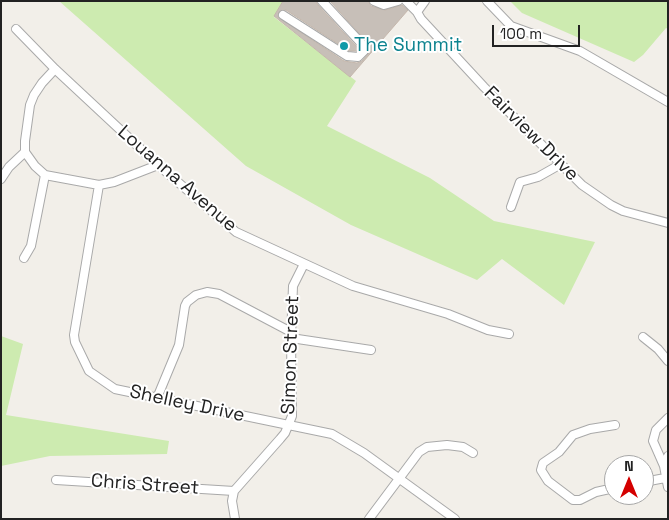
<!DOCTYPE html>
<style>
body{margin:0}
#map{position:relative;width:669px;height:520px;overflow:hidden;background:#f2efe9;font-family:"Space Grotesk",sans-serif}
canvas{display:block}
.frame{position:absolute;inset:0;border:2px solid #222;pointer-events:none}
.north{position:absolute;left:604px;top:455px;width:50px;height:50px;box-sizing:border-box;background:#fff;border:1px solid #a7a7a7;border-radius:50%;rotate:0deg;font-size:14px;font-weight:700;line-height:20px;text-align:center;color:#222}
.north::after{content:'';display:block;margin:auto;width:18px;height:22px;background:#d40000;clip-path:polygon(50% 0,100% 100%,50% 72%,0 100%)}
.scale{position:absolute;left:492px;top:25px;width:88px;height:22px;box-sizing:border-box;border:2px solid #222;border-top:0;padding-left:6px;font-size:15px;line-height:18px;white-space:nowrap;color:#222;-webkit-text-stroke:4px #fff;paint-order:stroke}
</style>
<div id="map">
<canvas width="669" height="520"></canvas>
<div class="frame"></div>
<div class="north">N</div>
<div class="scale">100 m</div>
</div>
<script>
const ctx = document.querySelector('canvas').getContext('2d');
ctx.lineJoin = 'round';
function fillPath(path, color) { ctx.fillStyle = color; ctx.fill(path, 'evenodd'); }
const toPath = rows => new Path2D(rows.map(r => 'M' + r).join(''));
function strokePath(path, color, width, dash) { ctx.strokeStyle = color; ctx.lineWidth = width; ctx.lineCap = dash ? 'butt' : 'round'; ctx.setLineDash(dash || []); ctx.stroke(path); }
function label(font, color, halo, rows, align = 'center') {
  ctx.font = font + ' "Space Grotesk",sans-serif'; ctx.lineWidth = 4; ctx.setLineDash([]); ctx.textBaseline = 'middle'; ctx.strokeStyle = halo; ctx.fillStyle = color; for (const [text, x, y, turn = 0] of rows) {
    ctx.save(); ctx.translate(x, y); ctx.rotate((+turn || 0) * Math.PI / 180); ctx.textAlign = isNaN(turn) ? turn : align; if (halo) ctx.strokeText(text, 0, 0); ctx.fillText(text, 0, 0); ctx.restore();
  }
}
const grass = toPath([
 [59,1,283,1,274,17,356,81,327,126,430,178,494,221,595,242,564,305,502,259,477,280,351,225,246,166],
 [510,1,668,1,668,29,666,28,643,55,634,62,522,13],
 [1,336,23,344,6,415,169,441,167,454,50,456,1,466]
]);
const building = toPath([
 [283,1,316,1,318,5,357,47,358,49,356,51,349,51,286,10,279,12,278,17,344,61,357,63,362,61,369,53,367,42,330,1,368,1,371,6,385,10,402,5,408,10,350,77,274,16,283,1]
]);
const minor = toPath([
 [374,1,384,5,398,1],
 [406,1,417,12],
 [425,1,417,12,421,19,484,87,582,185,611,205,623,211,668,223],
 [487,1,511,26,580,51,668,102],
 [283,15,347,56,358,57,364,51,362,44,322,1],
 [16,29,55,69,158,165,236,232,353,286,448,314,488,330,509,334],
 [55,69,42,83,34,95,30,105,25,141,25,152,35,166,45,175,99,185,114,182,158,165],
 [1,179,9,167,25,152],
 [99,185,74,335,75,342,89,371,115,389,332,434,364,453,455,519],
 [511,207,520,182,538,177,561,164],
 [24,258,31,246,45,175],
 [643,337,658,349,668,361],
 [291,338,371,350],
 [157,398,179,345,185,306,187,302,196,295,207,292,219,294,291,332],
 [668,456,664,466,668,487],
 [664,466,653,441,656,430,668,418],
 [56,480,234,491],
 [644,482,665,478],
 [614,488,596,492,580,500,573,500,548,481,541,470,543,463,559,452,573,435,590,429,615,425],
 [235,519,232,501,234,491,280,439,285,433,292,416,291,338,293,286,304,264],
 [369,519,419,452,427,447,447,445,463,447,473,453]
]);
const markers = [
 [344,46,5,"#0f9aa8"]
];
const cultureNames = [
 ["The Summit",354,46]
];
const streetNames = [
 ["Fairview Drive",531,134,45],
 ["Louanna Avenue",177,179,41],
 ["Simon Street",291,355,-88],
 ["Shelley Drive",187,404,12],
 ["Chris Street",145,485,4]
];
fillPath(grass, '#cdebb0');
fillPath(building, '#c7bfb8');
strokePath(building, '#c4b6ab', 1);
strokePath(minor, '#a9a9a9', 10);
strokePath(minor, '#fff', 8);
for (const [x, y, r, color] of markers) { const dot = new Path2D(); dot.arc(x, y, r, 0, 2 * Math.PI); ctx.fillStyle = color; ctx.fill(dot); strokePath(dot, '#fff', 2); }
label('19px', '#0d838f', '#fff', cultureNames, 'left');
label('19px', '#222', '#fff', streetNames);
</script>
